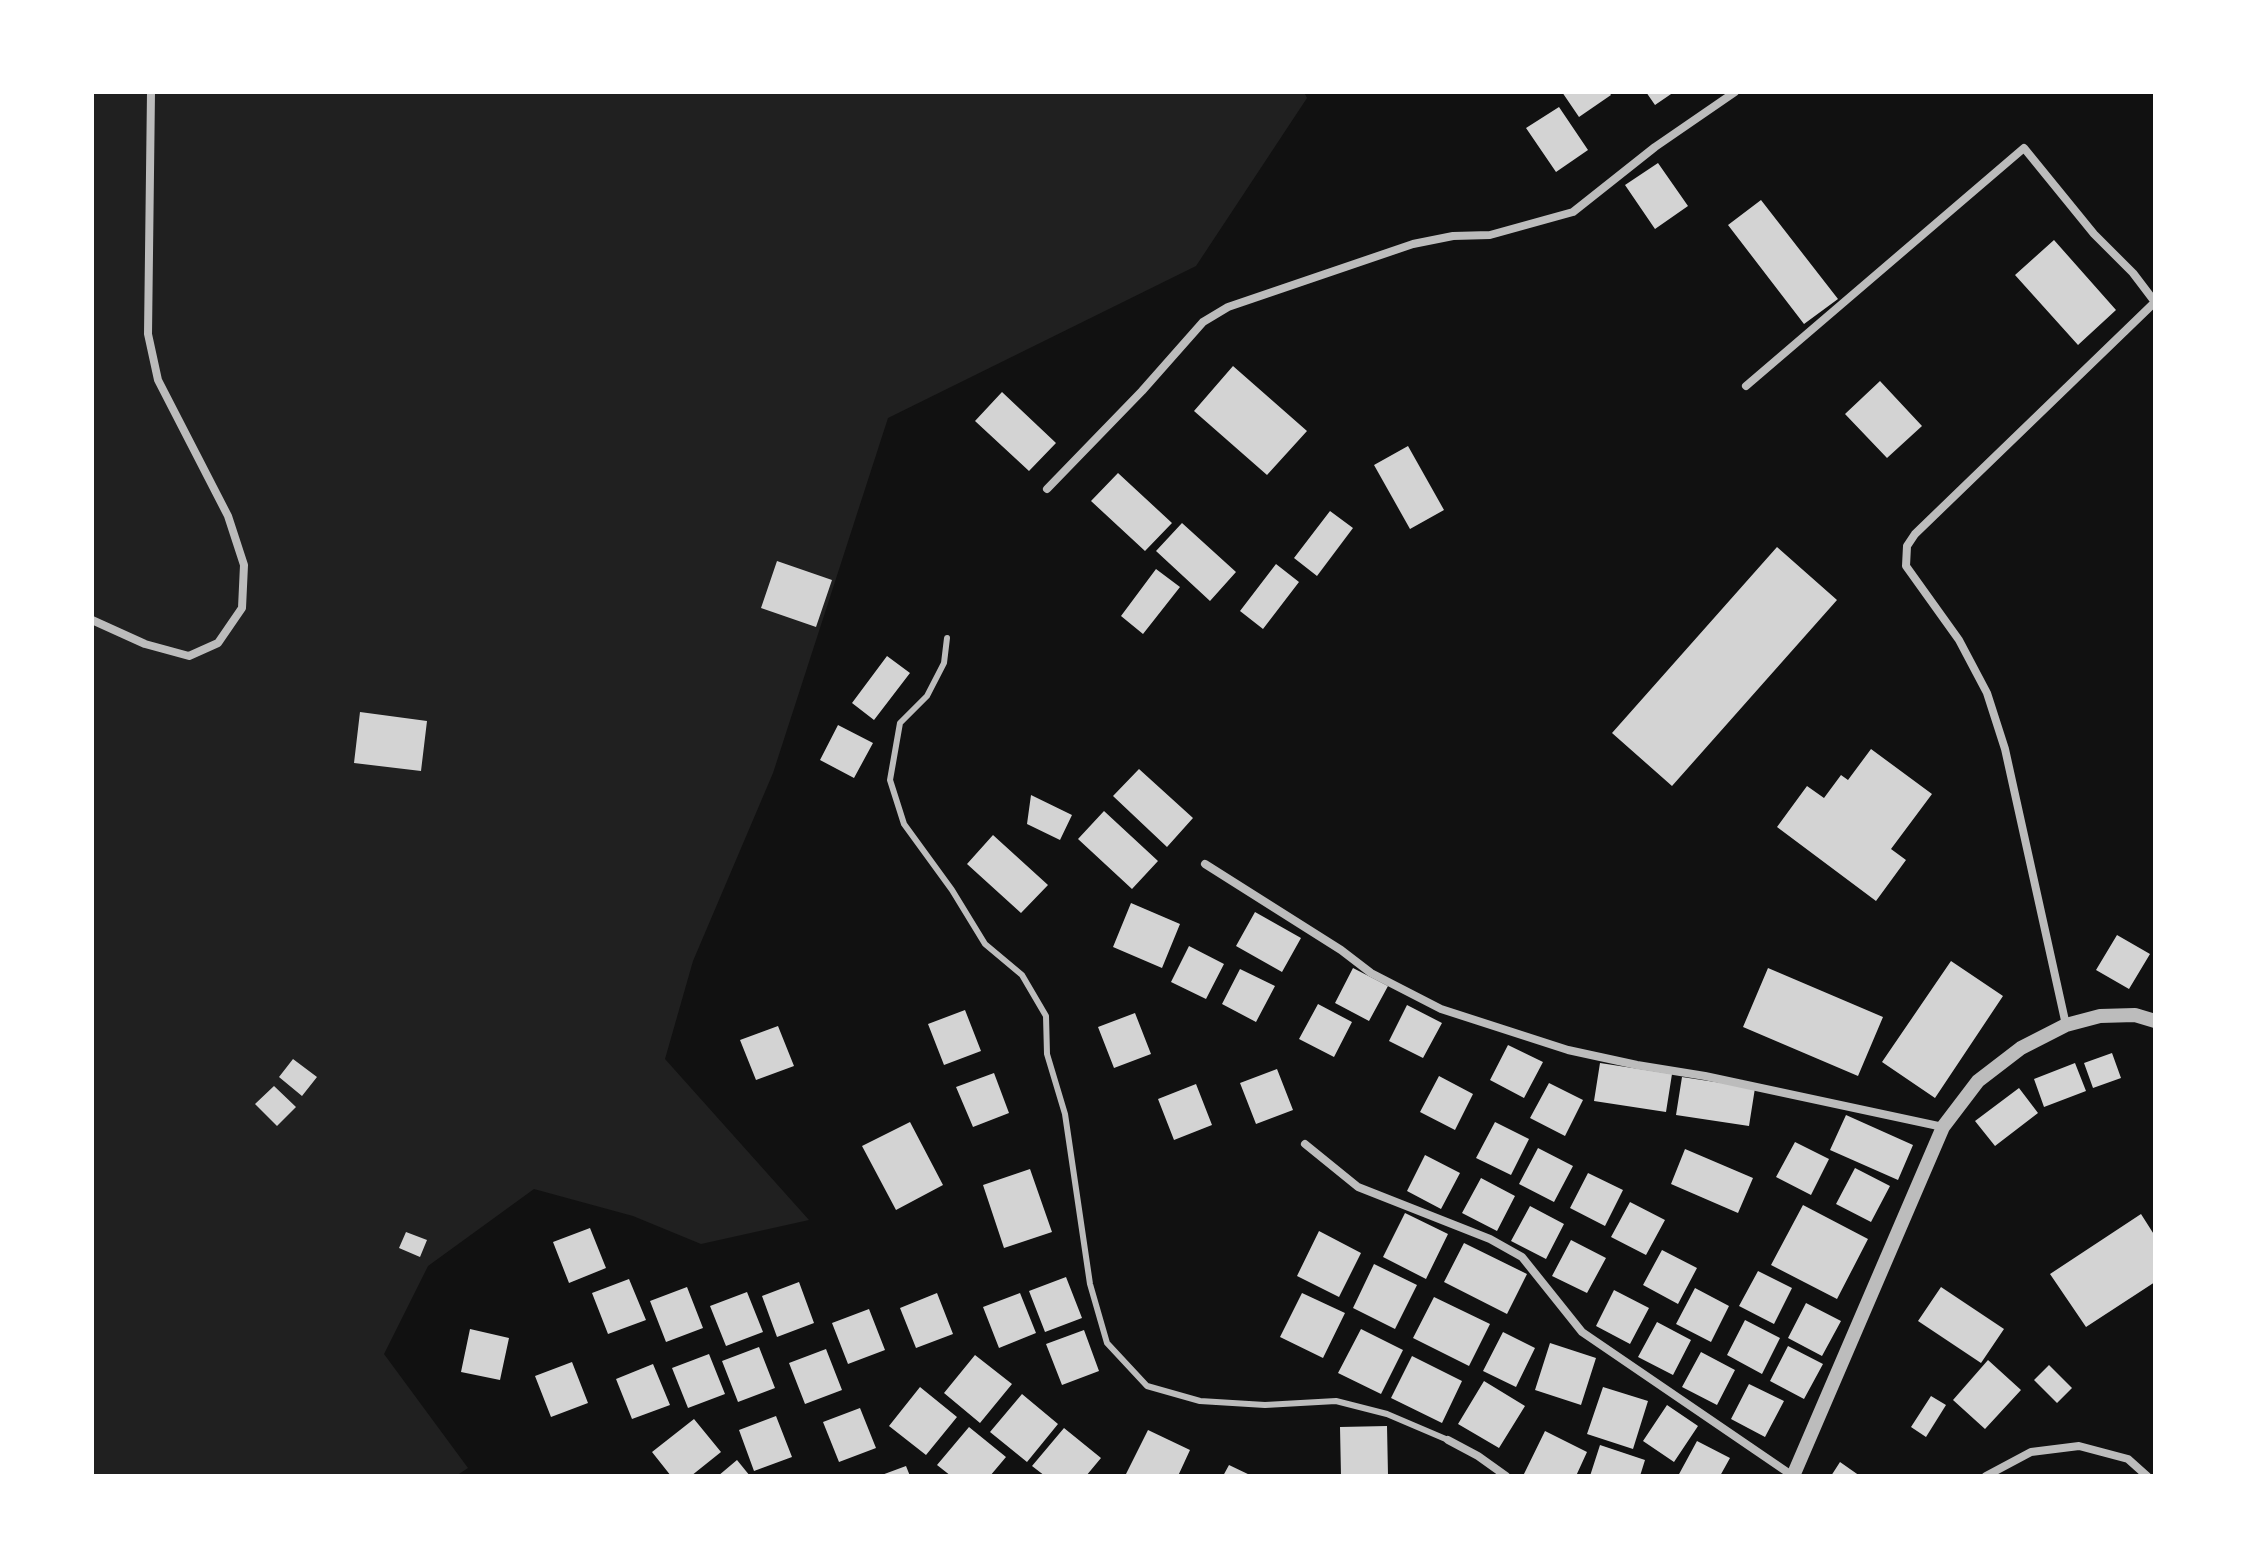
<!DOCTYPE html>
<style>
body{margin:0}
#map{position:relative;width:2247px;height:1568px;overflow:hidden;background:#111;font-family:Cabin,sans-serif}
canvas{display:block}
.frame{position:absolute;inset:0;border:94px solid #fff;pointer-events:none}
</style>
<div id="map">
<canvas width="2247" height="1568"></canvas>
<div class="frame"></div>
</div>
<script>
const ctx = document.querySelector('canvas').getContext('2d');
ctx.lineJoin = 'round';
function fillPath(path, color) { ctx.fillStyle = color; ctx.fill(path, 'evenodd'); }
const toPath = rows => new Path2D(rows.map(r => 'M' + r).join(''));
function strokePath(path, color, width, dash) { ctx.strokeStyle = color; ctx.lineWidth = width; ctx.lineCap = dash ? 'butt' : 'round'; ctx.setLineDash(dash || []); ctx.stroke(path); }
const green = toPath([
 [92,92,1304,92,1307,98,1196,266,888,418,773,773,693,961,665,1059,809,1220,701,1244,633,1216,534,1189,428,1266,384,1354,468,1468,456,1476,92,1476]
]);
const building = toPath([
 [1562,92,1609,92,1611,95,1579,117],
 [1646,92,1674,92,1655,105],
 [1559,107,1588,150,1556,172,1526,128],
 [1658,163,1688,206,1655,229,1625,185],
 [1761,200,1838,299,1804,324,1728,225],
 [2054,240,2116,310,2078,345,2015,275],
 [1233,366,1307,431,1267,475,1194,411],
 [1880,381,1922,426,1887,458,1845,414],
 [1002,392,1056,443,1029,471,975,421],
 [1408,446,1444,510,1410,529,1374,465],
 [1118,473,1172,523,1145,551,1091,501],
 [1330,511,1353,528,1317,576,1294,558],
 [1182,523,1236,572,1210,601,1156,551],
 [1777,547,1837,600,1672,786,1612,733],
 [777,561,832,580,816,627,761,608],
 [1276,564,1299,582,1263,629,1240,611],
 [1156,569,1180,587,1143,634,1121,616],
 [887,656,910,673,874,720,852,703],
 [360,712,427,721,421,771,354,763],
 [838,725,873,743,854,778,820,760],
 [1871,749,1932,794,1891,849,1906,860,1876,901,1777,827,1807,786,1824,798,1841,775,1848,780],
 [1139,769,1193,818,1167,847,1113,796],
 [1031,795,1072,815,1060,840,1027,824],
 [1104,811,1158,861,1132,889,1078,839],
 [993,835,1048,885,1021,913,967,864],
 [1131,903,1180,924,1162,968,1113,947],
 [1255,912,1301,938,1282,972,1236,946],
 [2117,935,2150,954,2129,989,2096,970],
 [1189,946,1224,964,1206,999,1171,982],
 [1951,961,2003,996,1935,1098,1882,1062],
 [1353,968,1388,986,1369,1021,1335,1003],
 [1768,968,1883,1017,1858,1076,1743,1027],
 [1240,969,1275,986,1256,1022,1222,1004],
 [1318,1004,1352,1022,1334,1057,1299,1039],
 [1407,1005,1442,1023,1423,1058,1389,1041],
 [965,1010,981,1051,944,1065,928,1024],
 [1135,1013,1151,1054,1114,1068,1098,1027],
 [778,1026,794,1066,756,1080,740,1040],
 [1508,1045,1543,1062,1524,1098,1490,1080],
 [2112,1053,2121,1078,2093,1088,2084,1063],
 [293,1059,317,1077,302,1096,279,1077],
 [1600,1063,1672,1074,1666,1112,1594,1101],
 [2075,1063,2086,1091,2044,1107,2034,1079],
 [1277,1069,1293,1110,1256,1124,1240,1083],
 [994,1073,1009,1113,973,1127,956,1087],
 [1439,1076,1473,1094,1455,1130,1420,1112],
 [1682,1077,1755,1088,1749,1126,1676,1115],
 [1549,1083,1583,1100,1565,1136,1530,1118],
 [1196,1084,1212,1125,1174,1140,1158,1099],
 [274,1086,296,1107,277,1126,255,1104],
 [2019,1088,2038,1113,1995,1146,1975,1121],
 [1846,1115,1913,1145,1898,1180,1830,1150],
 [910,1122,943,1185,896,1210,862,1146],
 [1495,1122,1529,1139,1511,1175,1476,1158],
 [1795,1142,1829,1159,1811,1195,1776,1177],
 [1538,1148,1573,1166,1554,1202,1519,1184],
 [1685,1149,1753,1178,1738,1213,1671,1184],
 [1425,1155,1460,1173,1441,1209,1407,1191],
 [1855,1168,1890,1186,1871,1222,1836,1204],
 [1030,1169,1052,1232,1004,1248,983,1185],
 [1588,1173,1623,1190,1605,1226,1570,1208],
 [1481,1178,1515,1196,1497,1231,1462,1213],
 [1630,1202,1665,1220,1646,1255,1611,1237],
 [1803,1205,1868,1239,1837,1299,1771,1265],
 [1530,1206,1564,1224,1546,1259,1511,1241],
 [1405,1213,1448,1234,1426,1279,1383,1257],
 [2141,1214,2155,1236,2155,1282,2086,1327,2050,1274],
 [590,1228,606,1268,569,1283,553,1242],
 [1319,1231,1361,1253,1339,1297,1297,1276],
 [406,1232,427,1240,420,1257,399,1248],
 [1571,1240,1606,1258,1587,1293,1552,1276],
 [1464,1243,1527,1274,1507,1314,1444,1282],
 [1662,1250,1697,1268,1678,1304,1643,1285],
 [1374,1264,1417,1285,1395,1329,1353,1308],
 [1758,1271,1792,1288,1774,1324,1739,1306],
 [1066,1277,1082,1318,1045,1332,1029,1291],
 [629,1279,646,1320,608,1334,592,1293],
 [799,1282,814,1323,777,1337,762,1296],
 [687,1287,703,1328,666,1342,650,1301],
 [1941,1287,2004,1329,1981,1363,1918,1321],
 [1695,1288,1729,1306,1711,1342,1676,1324],
 [1614,1290,1649,1308,1630,1344,1596,1326],
 [747,1292,763,1332,726,1346,710,1306],
 [937,1293,953,1334,916,1348,900,1308],
 [1020,1293,1036,1333,999,1348,983,1307],
 [1302,1293,1345,1313,1323,1358,1280,1337],
 [1434,1297,1490,1324,1469,1366,1413,1338],
 [1806,1303,1841,1321,1822,1356,1788,1338],
 [869,1309,885,1350,848,1364,832,1323],
 [1745,1320,1780,1338,1762,1374,1727,1355],
 [1657,1322,1691,1340,1673,1375,1638,1357],
 [470,1329,509,1338,500,1380,461,1372],
 [1361,1329,1403,1350,1381,1394,1338,1373],
 [1084,1330,1099,1371,1062,1385,1046,1344],
 [1503,1332,1535,1348,1516,1387,1483,1371],
 [1550,1343,1596,1358,1581,1405,1535,1390],
 [1788,1346,1823,1364,1804,1399,1770,1381],
 [759,1347,775,1388,738,1402,722,1361],
 [826,1349,842,1390,805,1404,789,1363],
 [1701,1352,1735,1370,1717,1405,1682,1387],
 [709,1354,725,1394,688,1408,672,1368],
 [975,1355,1012,1384,980,1423,944,1393],
 [1412,1356,1462,1381,1442,1423,1391,1398],
 [1988,1360,2021,1390,1985,1429,1953,1400],
 [572,1362,588,1403,551,1417,535,1376],
 [653,1364,670,1405,632,1419,616,1379],
 [2049,1365,2072,1388,2057,1403,2034,1380],
 [1484,1381,1525,1406,1499,1448,1458,1424],
 [1749,1384,1784,1401,1765,1437,1731,1419],
 [920,1387,957,1417,926,1455,889,1426],
 [1603,1387,1648,1401,1633,1449,1587,1434],
 [1022,1394,1058,1424,1027,1462,990,1432],
 [1931,1396,1946,1405,1926,1437,1911,1427],
 [1667,1405,1698,1426,1674,1462,1643,1441],
 [860,1408,876,1448,839,1462,823,1422],
 [776,1416,792,1457,754,1471,739,1430],
 [694,1419,721,1452,691,1476,671,1476,652,1452],
 [1387,1426,1388,1475,1341,1476,1340,1427],
 [969,1427,1006,1457,990,1476,951,1476,937,1465],
 [1064,1428,1101,1458,1086,1476,1045,1476,1032,1466],
 [1148,1430,1190,1450,1178,1476,1126,1474],
 [1545,1431,1587,1452,1576,1476,1523,1476],
 [1697,1441,1730,1458,1720,1476,1678,1476],
 [1600,1445,1645,1460,1640,1476,1590,1476],
 [737,1460,750,1476,718,1476],
 [1840,1462,1860,1476,1831,1476],
 [1229,1465,1252,1476,1223,1476],
 [906,1466,910,1476,879,1476]
]);
const service = toPath([
 [947,638,944,663,927,696,900,723,890,780,904,824,952,890,985,944,1022,975,1046,1016,1047,1054,1065,1114,1090,1284,1107,1343,1147,1386,1200,1401,1265,1405,1336,1401,1387,1414,1448,1440]
]);
const minor = toPath([
 [1746,386,2024,148,2094,234,2133,273,2155,302],
 [1047,489,1142,391,1203,322,1228,307,1413,244,1453,236,1490,235,1573,212,1655,147,1735,92],
 [92,620,145,644,189,656,218,643,242,608,244,565,228,516,158,380,148,334,151,92],
 [1205,864,1341,950,1371,973,1441,1009,1568,1050,1637,1065,1705,1076,1943,1127],
 [2066,1025,2005,749,1987,693,1959,640,1906,566,1907,546,1915,534,2155,302],
 [1305,1144,1358,1187,1490,1239,1522,1257,1582,1332,1793,1476],
 [1448,1440,1478,1456,1506,1476],
 [1986,1476,2031,1452,2079,1446,2128,1459,2147,1476]
]);
const tertiary = toPath([
 [1793,1476,1943,1127,1978,1081,2021,1048,2066,1025,2100,1016,2135,1015,2155,1021]
]);
fillPath(green, '#202020');
fillPath(building, '#d3d3d3');
strokePath(service, '#bcbcbc', 6);
strokePath(minor, '#bcbcbc', 8);
strokePath(tertiary, '#bcbcbc', 14);
</script>
